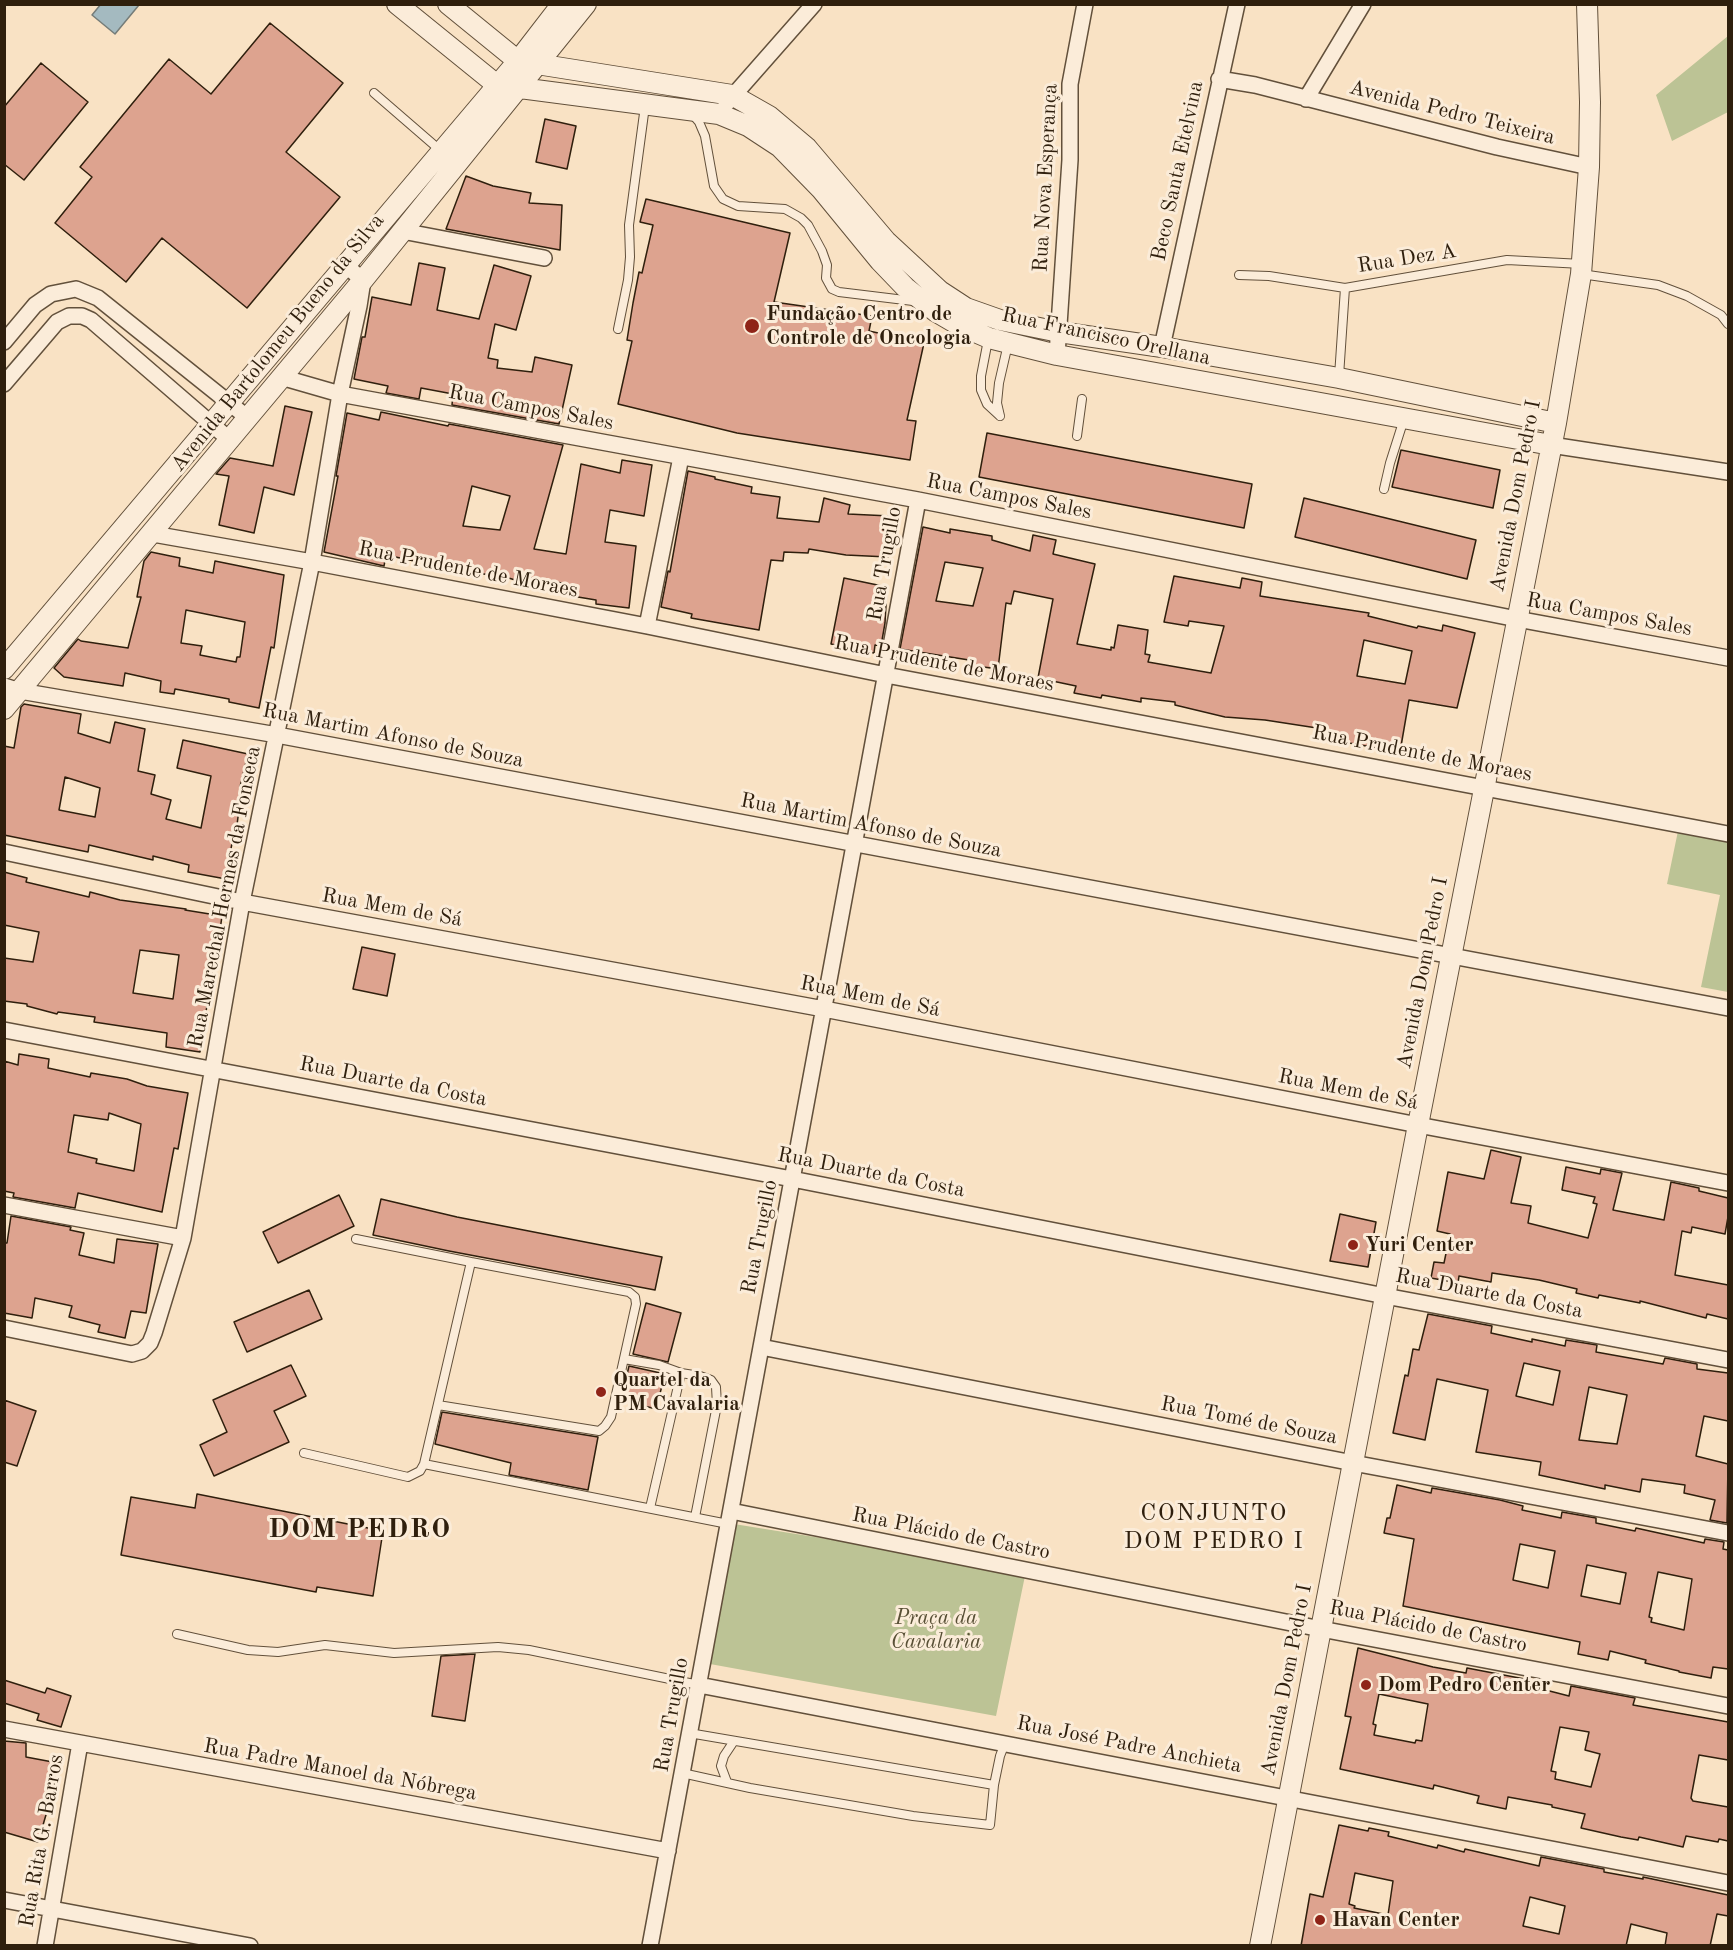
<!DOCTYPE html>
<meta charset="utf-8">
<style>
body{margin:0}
#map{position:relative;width:1733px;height:1950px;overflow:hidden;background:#f9e2c4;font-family:"Old Standard TT",serif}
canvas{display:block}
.frame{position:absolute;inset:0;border:6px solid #2f1f0d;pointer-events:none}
</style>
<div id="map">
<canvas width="1733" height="1950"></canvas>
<div class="frame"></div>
</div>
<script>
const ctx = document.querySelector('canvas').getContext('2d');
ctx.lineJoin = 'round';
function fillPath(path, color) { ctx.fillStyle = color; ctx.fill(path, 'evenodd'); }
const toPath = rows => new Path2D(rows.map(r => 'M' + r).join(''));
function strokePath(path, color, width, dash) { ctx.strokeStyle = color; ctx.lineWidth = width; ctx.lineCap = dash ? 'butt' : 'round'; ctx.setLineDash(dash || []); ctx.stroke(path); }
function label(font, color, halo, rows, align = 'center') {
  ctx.font = font + ' "Old Standard TT",serif'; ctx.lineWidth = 6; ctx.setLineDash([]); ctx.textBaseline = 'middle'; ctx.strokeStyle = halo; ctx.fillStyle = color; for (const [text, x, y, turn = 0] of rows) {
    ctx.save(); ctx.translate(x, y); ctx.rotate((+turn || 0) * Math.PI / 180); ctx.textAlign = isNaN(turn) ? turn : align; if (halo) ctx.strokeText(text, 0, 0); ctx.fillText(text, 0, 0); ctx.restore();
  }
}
const green = toPath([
 [1728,36,1728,112,1672,141,1656,95],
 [1678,831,1728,840,1728,992,1701,987,1720,895,1667,884],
 [734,1524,1026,1571,996,1716,710,1664]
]);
const water = toPath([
 [101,4,139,4,139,5,115,34,92,15,101,4]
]);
const building = toPath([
 [270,23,343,83,286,152,340,197,247,308,162,238,126,282,55,223,92,177,80,167,169,59,211,94,270,23],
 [41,63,88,102,24,180,4,164,4,107,41,63],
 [545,119,576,126,567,169,536,162,545,119],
 [466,176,493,186,531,193,529,203,562,205,560,250,446,229,466,176],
 [646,199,790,233,774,302,872,316,869,331,924,343,907,420,916,421,910,460,737,433,618,404,632,341,627,340,633,303,639,272,642,273,653,225,640,222,646,199],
 [419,263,445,268,437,310,479,319,494,265,531,276,516,330,495,324,488,358,498,360,497,368,532,372,535,357,572,365,559,424,452,405,453,394,421,388,419,399,386,393,388,386,354,379,362,337,365,337,372,297,411,305,419,263],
 [285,406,312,412,294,495,264,487,254,533,219,525,229,476,216,474,230,458,273,466,285,406],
 [381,412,448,426,449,424,563,445,534,549,566,554,581,464,620,473,622,460,652,465,644,516,610,510,605,542,636,546,629,608,596,604,596,600,560,594,562,583,526,577,525,583,502,576,465,572,465,566,420,558,419,562,386,555,384,566,324,552,338,476,336,476,347,413,379,420,381,412],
 [472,486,510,496,500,530,463,526,472,486],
 [987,433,1252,484,1244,528,979,477,987,433],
 [1401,450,1500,470,1493,508,1392,487,1401,450],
 [688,471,715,477,715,479,752,487,751,493,780,497,777,518,819,522,824,498,850,505,848,514,890,516,888,557,846,555,809,549,808,553,784,552,783,561,771,560,759,630,691,618,692,614,661,607,668,571,670,572,688,471],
 [1304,498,1476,540,1467,579,1295,537,1304,498],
 [923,527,950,533,950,529,992,536,992,540,1030,551,1033,535,1056,540,1053,554,1095,564,1077,644,1111,650,1111,647,1114,648,1118,625,1148,630,1145,654,1150,655,1148,662,1211,673,1224,626,1189,621,1188,626,1164,622,1174,576,1240,588,1242,578,1262,582,1260,596,1369,613,1368,616,1417,628,1418,626,1442,631,1443,625,1475,633,1457,708,1409,700,1400,752,1315,737,1317,728,1265,720,1225,717,1175,705,1175,702,1141,698,1141,702,1102,695,1101,698,1074,693,1076,686,1038,678,1053,599,1014,591,1011,604,1006,603,998,669,969,665,969,660,900,649,923,527],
 [945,562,983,568,973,606,936,601,945,562],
 [1364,640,1412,651,1405,684,1357,676,1364,640],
 [151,552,180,558,179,566,213,573,215,561,284,575,274,648,271,647,259,708,229,702,229,699,175,689,174,694,160,692,161,681,125,673,123,686,64,677,54,668,78,639,81,641,128,648,141,597,137,597,144,561,151,552],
 [186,610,245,622,240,657,237,657,236,662,200,655,202,646,181,643,186,610],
 [844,578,887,587,885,623,881,646,875,645,874,653,831,644,844,578],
 [24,704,81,714,78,733,110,743,115,722,145,729,138,771,155,775,151,794,171,800,166,819,201,828,211,776,177,768,183,740,248,754,240,787,242,788,238,809,239,809,237,825,235,825,226,879,188,872,189,865,153,856,153,860,89,845,88,852,4,835,4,746,14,748,21,707,24,704],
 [65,777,100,788,95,817,59,810,65,777],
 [4,872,27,878,26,882,89,897,90,892,120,900,186,909,185,910,222,916,217,952,215,952,200,1052,166,1047,167,1033,94,1022,95,1017,58,1012,57,1014,27,1006,27,1004,4,1001,4,958,33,962,39,932,4,925,4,872],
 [140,950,179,955,173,999,133,993,140,950],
 [362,947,395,954,387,996,353,989,362,947],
 [19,1054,49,1059,48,1068,90,1077,91,1073,127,1079,147,1086,188,1093,178,1149,174,1148,162,1212,78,1193,75,1208,13,1197,14,1193,4,1191,4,1061,18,1065,19,1054],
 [109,1113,141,1124,134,1171,96,1163,97,1159,68,1152,74,1115,108,1120,109,1113],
 [1491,1150,1521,1157,1511,1203,1531,1206,1528,1223,1588,1238,1597,1204,1593,1203,1595,1197,1562,1190,1566,1167,1600,1174,1601,1169,1622,1173,1613,1210,1664,1220,1671,1182,1699,1188,1699,1191,1728,1198,1728,1217,1725,1234,1692,1227,1691,1233,1682,1231,1675,1275,1728,1285,1728,1319,1707,1314,1706,1318,1640,1301,1640,1303,1599,1295,1598,1298,1576,1293,1577,1289,1539,1280,1492,1273,1491,1282,1459,1276,1458,1283,1431,1278,1434,1262,1444,1263,1450,1234,1437,1231,1448,1172,1484,1179,1491,1150],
 [339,1195,354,1226,278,1263,263,1232,339,1195],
 [381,1199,457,1217,662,1257,655,1290,449,1251,373,1235,381,1199],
 [1340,1214,1376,1222,1368,1267,1330,1261,1340,1214],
 [11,1216,71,1227,70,1230,84,1233,79,1255,114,1263,117,1239,158,1244,146,1313,131,1311,125,1338,98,1332,100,1325,69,1317,72,1306,35,1298,32,1318,4,1313,4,1243,7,1243,11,1216],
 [309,1290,322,1319,247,1352,234,1322,309,1290],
 [646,1303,681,1313,668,1362,633,1354,646,1303],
 [1428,1314,1492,1326,1491,1333,1532,1342,1532,1339,1565,1346,1566,1340,1597,1345,1596,1352,1663,1364,1665,1358,1697,1364,1697,1369,1728,1373,1728,1421,1704,1416,1696,1456,1728,1464,1727,1523,1710,1520,1715,1500,1684,1493,1685,1485,1642,1479,1640,1492,1605,1485,1605,1489,1539,1475,1541,1462,1476,1452,1488,1390,1437,1379,1425,1440,1393,1433,1405,1375,1408,1376,1413,1349,1419,1350,1428,1314],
 [1524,1363,1560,1371,1553,1405,1516,1396,1524,1363],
 [1589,1387,1627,1395,1617,1444,1579,1440,1589,1387],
 [291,1365,306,1396,274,1411,289,1442,214,1476,200,1445,227,1432,213,1400,291,1365],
 [629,1366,665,1374,656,1409,621,1400,629,1366],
 [4,1400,36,1411,17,1466,4,1462,4,1400],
 [442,1412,598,1437,588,1490,509,1475,511,1463,435,1444,442,1412],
 [1397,1485,1431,1493,1432,1488,1500,1500,1523,1506,1522,1510,1561,1518,1562,1512,1596,1518,1596,1523,1635,1531,1636,1528,1704,1543,1705,1539,1724,1542,1723,1549,1728,1550,1728,1669,1713,1667,1711,1678,1679,1672,1679,1671,1645,1663,1646,1660,1610,1651,1608,1660,1578,1654,1580,1642,1403,1606,1414,1539,1384,1533,1387,1518,1390,1518,1397,1485],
 [1520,1544,1555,1551,1548,1588,1513,1580,1520,1544],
 [1587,1565,1626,1573,1620,1604,1581,1596,1587,1565],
 [1658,1572,1692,1579,1684,1630,1651,1622,1652,1618,1649,1617,1658,1572],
 [197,1494,383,1531,373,1596,317,1587,316,1592,121,1555,131,1497,195,1508,197,1494],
 [1358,1648,1433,1667,1466,1673,1467,1668,1535,1681,1534,1687,1569,1696,1571,1686,1635,1698,1633,1705,1728,1722,1728,1760,1699,1755,1691,1798,1693,1801,1728,1807,1728,1841,1719,1839,1718,1842,1686,1836,1683,1847,1639,1837,1638,1840,1621,1837,1581,1828,1585,1814,1552,1807,1552,1805,1508,1797,1506,1809,1477,1803,1479,1796,1434,1785,1433,1789,1340,1769,1351,1717,1345,1716,1358,1648],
 [1379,1694,1428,1704,1422,1741,1416,1740,1415,1743,1374,1735,1376,1725,1373,1724,1379,1694],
 [1560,1727,1589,1732,1585,1750,1600,1754,1591,1787,1555,1779,1556,1772,1551,1771,1560,1727],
 [475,1654,465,1721,432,1716,441,1656,475,1654],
 [4,1680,45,1693,47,1688,71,1696,61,1727,37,1720,39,1714,4,1703,4,1680],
 [4,1741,26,1743,26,1757,58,1763,50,1809,48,1808,38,1842,4,1832,4,1741],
 [1339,1825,1368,1831,1369,1828,1389,1832,1388,1836,1437,1848,1438,1845,1464,1852,1465,1849,1539,1866,1541,1857,1604,1869,1604,1872,1643,1879,1643,1877,1728,1895,1728,1916,1717,1914,1710,1946,1665,1946,1667,1933,1631,1924,1626,1946,1301,1946,1310,1894,1323,1897,1339,1825],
 [1355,1873,1393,1881,1388,1915,1354,1908,1355,1906,1349,1904,1355,1873],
 [1530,1897,1565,1906,1559,1934,1523,1926,1530,1897]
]);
const service = toPath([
 [374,93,441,151],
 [693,115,699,122,705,136,714,186,723,199,738,206,785,209,801,218,808,225,822,251,827,265,826,278,832,289,839,292,913,301],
 [1581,274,1658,285,1687,296,1721,315,1728,324],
 [1239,275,1269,276,1345,288,1507,260,1582,264],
 [618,329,628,280,630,257,629,225,645,106],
 [988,340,981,376,981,390,987,404,1000,416],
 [1339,376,1345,288],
 [1000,416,997,403,999,383,1008,344],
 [1077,436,1082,399],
 [1384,489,1390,463,1404,419],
 [356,1239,471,1262,424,1464,728,1524],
 [624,1359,659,1365,681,1373,650,1508],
 [681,1373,700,1376,711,1380,716,1387,717,1405,695,1517],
 [438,1405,599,1431,605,1426,611,1417,636,1304,635,1297,629,1292,471,1262],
 [304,1453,408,1477,420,1471,424,1464],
 [177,1634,248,1650,278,1652,325,1645,394,1653,498,1647,529,1650,699,1685],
 [689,1733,994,1785],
 [682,1773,750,1788,913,1816,990,1825,994,1785,1000,1756,1005,1743],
 [727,1782,721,1766,724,1756,734,1741]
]);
const minor = toPath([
 [1219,79,1255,85,1497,147,1589,167],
 [1306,99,1363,4],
 [726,104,814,4],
 [402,231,544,258],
 [4,342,35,305,51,294,76,289,98,298,248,418],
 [1162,347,1237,4],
 [1057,355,1070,160,1070,84,1085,4],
 [281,377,340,394,918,500,1517,619,1728,658],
 [4,384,57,322,69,316,82,316,91,320,230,440],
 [1551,445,1728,472],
 [153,534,312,562,647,626,886,675,1728,834],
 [647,626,681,457],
 [4,686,20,691,277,735,1728,1008],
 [4,852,242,902,824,1009,1418,1125,1728,1183],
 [4,1030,792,1179,1385,1296,1728,1360],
 [4,1205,183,1238],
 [4,1328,132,1354,142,1351,150,1343,154,1333,183,1238,242,902,312,562,340,394,359,306,363,280,345,265],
 [761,1347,1353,1463,1728,1533],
 [731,1511,1321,1629,1728,1706],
 [699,1685,1728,1883],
 [4,1729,668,1851],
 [4,1900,250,1946],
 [45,1946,80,1743],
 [650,1946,918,500]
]);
const tertiary = toPath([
 [397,4,497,85],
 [448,4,518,61,732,95,769,116,807,148,886,241,940,291,966,308,1000,320,1059,332,1162,347,1339,378,1556,423],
 [497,85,719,114,748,126,780,147,821,189,880,261,905,287,935,311,959,325,989,338,1057,355,1551,445],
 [4,669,518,61,562,4],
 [4,709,363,280,586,4],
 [1260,1946,1418,1125,1556,423,1581,274,1589,167,1590,102,1587,4]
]);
const markers = [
 [752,326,8,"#8f2418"],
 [1353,1245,6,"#8f2418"],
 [601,1392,6,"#8f2418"],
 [1366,1685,6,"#8f2418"],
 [1320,1920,6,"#8f2418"]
];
const streetNames = [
 ["Avenida Pedro Teixeira",1452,113,14],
 ["Beco Santa Etelvina",1178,171,-78],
 ["Rua Nova Esperança",1046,178,-87],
 ["Rua Dez A",1407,259,-9],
 ["Rua Francisco Orellana",1106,337,12],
 ["Avenida Bartolomeu Bueno da Silva",278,343,-51],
 ["Rua Campos Sales",531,408,11],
 ["Avenida Dom Pedro I",1516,496,-79],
 ["Rua Campos Sales",1009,497,11],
 ["Rua Trugillo",885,564,-80],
 ["Rua Prudente de Moraes",468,570,11],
 ["Rua Campos Sales",1609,615,10],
 ["Rua Prudente de Moraes",944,664,11],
 ["Rua Martim Afonso de Souza",393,736,11],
 ["Rua Prudente de Moraes",1422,754,11],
 ["Rua Martim Afonso de Souza",871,826,11],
 ["Rua Marechal Hermes da Fonseca",225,897,-79],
 ["Rua Mem de Sá",392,908,10],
 ["Avenida Dom Pedro I",1423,973,-79],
 ["Rua Mem de Sá",870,997,11],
 ["Rua Duarte da Costa",393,1082,11],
 ["Rua Mem de Sá",1348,1090,11],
 ["Rua Duarte da Costa",871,1173,11],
 ["Rua Trugillo",760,1237,-79],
 ["Rua Duarte da Costa",1489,1294,11],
 ["Rua Tomé de Souza",1249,1421,11],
 ["Rua Plácido de Castro",951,1534,11],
 ["Rua Plácido de Castro",1428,1627,11],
 ["Avenida Dom Pedro I",1287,1680,-79],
 ["Rua Trugillo",672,1715,-80],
 ["Rua José Padre Anchieta",1129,1745,11],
 ["Rua Padre Manoel da Nóbrega",340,1770,10],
 ["Rua Rita G. Barros",42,1841,-80]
];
const poiNames = [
 ["Fundação Centro de",766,314],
 ["Controle de Oncologia",766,338],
 ["Yuri Center",1365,1245],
 ["Quartel da",613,1380],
 ["PM Cavalaria",613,1404],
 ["Dom Pedro Center",1378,1685],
 ["Havan Center",1332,1920]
];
const parkNames = [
 ["Praça da",936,1618],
 ["Cavalaria",936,1642]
];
const quarterNames = [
 ["CONJUNTO",1214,1514],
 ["DOM PEDRO I",1214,1542]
];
const districtNames = [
 ["DOM PEDRO",360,1530]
];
fillPath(green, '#bcc395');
fillPath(water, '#a4bac0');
strokePath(water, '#757c78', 1.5);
fillPath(building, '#dda38f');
strokePath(building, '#2f1f0d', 1.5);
strokePath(service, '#62503b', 10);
strokePath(minor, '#62503b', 18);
strokePath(tertiary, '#62503b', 22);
strokePath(service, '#fbecd9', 8);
strokePath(minor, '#fbecd9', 15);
strokePath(tertiary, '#fbecd9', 20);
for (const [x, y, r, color] of markers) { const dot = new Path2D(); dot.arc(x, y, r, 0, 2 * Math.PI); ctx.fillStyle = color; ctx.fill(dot); strokePath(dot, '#fbecd9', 2); }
label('21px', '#2f1f0d', '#fbecd9', streetNames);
label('bold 21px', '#2f1f0d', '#fbecd9', poiNames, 'left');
label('italic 21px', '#595036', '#fbecd9', parkNames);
ctx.letterSpacing = '1.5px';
label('24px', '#2f1f0d', '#fbecd9', quarterNames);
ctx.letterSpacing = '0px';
ctx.letterSpacing = '1.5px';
label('bold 27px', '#2f1f0d', '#fbecd9', districtNames);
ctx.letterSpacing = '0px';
</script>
